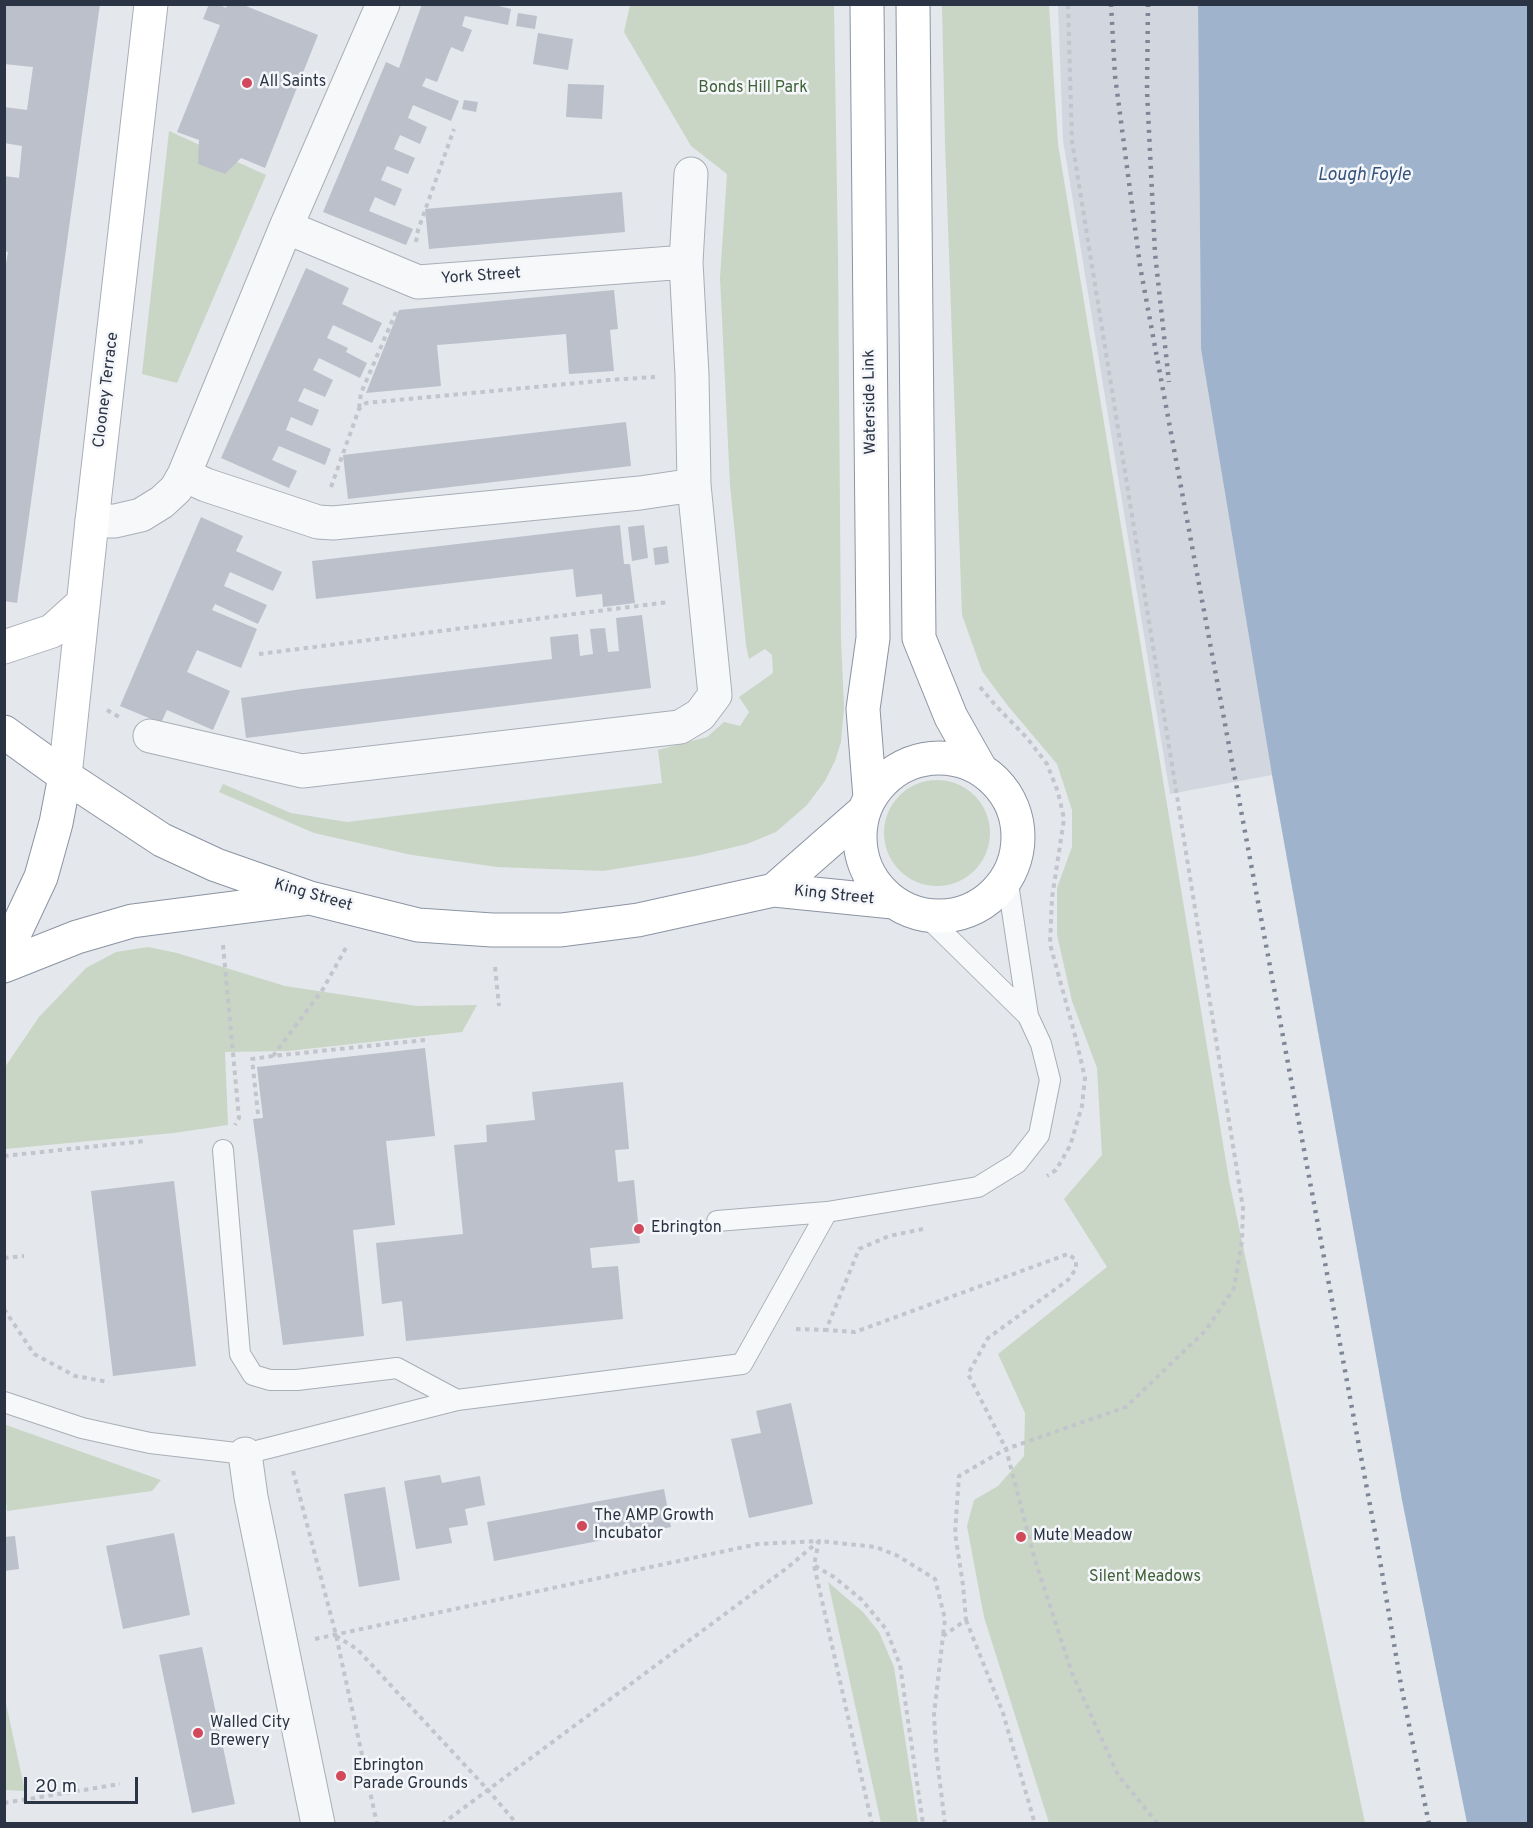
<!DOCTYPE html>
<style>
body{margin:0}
#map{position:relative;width:1533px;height:1828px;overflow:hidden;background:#e4e7ec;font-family:Overpass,sans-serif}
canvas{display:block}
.frame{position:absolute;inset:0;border:6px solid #2b3445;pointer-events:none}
.scale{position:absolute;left:24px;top:1777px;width:114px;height:27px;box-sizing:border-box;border:3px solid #2b3445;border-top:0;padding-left:8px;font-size:18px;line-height:21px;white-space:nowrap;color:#2b3445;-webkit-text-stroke:4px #f4f6f9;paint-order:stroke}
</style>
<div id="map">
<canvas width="1533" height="1828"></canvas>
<div class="frame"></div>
<div class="scale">20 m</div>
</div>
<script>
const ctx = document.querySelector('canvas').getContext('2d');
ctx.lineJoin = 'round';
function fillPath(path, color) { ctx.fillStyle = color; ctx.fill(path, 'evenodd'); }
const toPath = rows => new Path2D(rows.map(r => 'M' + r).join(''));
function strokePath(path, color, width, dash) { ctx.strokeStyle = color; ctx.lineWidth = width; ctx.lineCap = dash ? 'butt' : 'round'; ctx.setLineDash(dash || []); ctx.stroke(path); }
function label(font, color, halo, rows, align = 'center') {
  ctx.font = font + ' Overpass,sans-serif'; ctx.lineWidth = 5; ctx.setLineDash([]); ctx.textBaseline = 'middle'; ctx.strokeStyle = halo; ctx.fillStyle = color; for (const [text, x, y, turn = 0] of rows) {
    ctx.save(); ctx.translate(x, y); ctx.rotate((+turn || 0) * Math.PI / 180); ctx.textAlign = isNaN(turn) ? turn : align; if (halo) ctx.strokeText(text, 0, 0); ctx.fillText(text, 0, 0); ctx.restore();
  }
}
const built = toPath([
 [1058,5,1198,5,1201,349,1272,775,1170,794,1063,140]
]);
const green = toPath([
 [630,5,834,5,838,257,841,638,844,707,841,742,835,761,825,781,807,805,776,832,747,844,696,856,603,871,497,867,412,855,314,833,219,792,223,784,291,813,347,822,662,783,658,750,707,737,724,722,740,726,749,712,739,697,773,673,772,655,765,649,749,659,746,645,730,485,720,278,727,174,691,146,624,32],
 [942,5,1049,5,1058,144,1229,1180,1365,1823,1049,1823,984,1617,967,1526,974,1500,998,1486,1024,1456,1025,1413,998,1354,1107,1267,1064,1199,1102,1155,1097,1068,1072,1001,1057,935,1057,888,1072,847,1072,810,1057,764,1008,706,982,671,962,615,945,143],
 [169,131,266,175,177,383,142,374],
 '884 833a53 53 0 1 1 106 0a53 53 0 1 1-106 0Z',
 [148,947,177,953,285,986,417,1006,477,1005,462,1032,288,1051,225,1052,228,1125,174,1133,5,1149,5,1067,39,1017,86,968,116,952],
 [4,1425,6,1425,161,1480,152,1491,7,1511,4,1483],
 [828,1582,863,1612,879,1632,894,1667,918,1823,881,1823],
 [4,1699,5,1699,25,1791,5,1790]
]);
const water = toPath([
 [1198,5,1528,5,1528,1823,1467,1823,1402,1500,1359,1261,1272,775,1201,349]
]);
const building = toPath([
 [4,4,100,4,17,603,4,601,4,274,8,252,4,251,4,176,19,178,22,146,4,143,4,107,27,110,33,67,4,64],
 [209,4,218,4,226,8,227,4,241,4,318,35,265,168,241,158,225,174,198,164,199,140,177,132,220,25,203,19],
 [422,4,491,4,511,9,508,25,465,16,462,26,472,30,463,52,451,47,437,82,426,78,422,86,459,101,451,121,413,105,408,118,427,127,420,144,400,135,394,149,415,158,408,174,387,166,381,180,402,189,395,206,375,197,369,211,413,229,406,245,323,212,386,62,399,68],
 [518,13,537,16,535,29,516,26],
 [538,33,573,39,568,70,533,64],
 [568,84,604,85,602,119,566,117],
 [464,100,478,102,476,112,462,109],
 [622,192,625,232,429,249,425,209],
 [306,268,349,288,342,304,382,323,372,343,333,325,327,338,348,348,346,352,367,363,360,378,319,358,313,370,333,380,325,397,304,388,298,401,319,410,312,426,291,417,286,430,331,449,325,465,279,446,272,460,297,471,289,488,221,458],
 [614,290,618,329,610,330,614,371,569,374,566,334,463,343,437,345,441,386,366,393,399,310],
 [626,422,631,466,348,499,343,455],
 [201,517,243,536,236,551,282,572,273,591,230,572,224,586,267,605,258,624,215,604,212,610,257,629,241,668,197,650,187,672,230,691,213,730,167,710,161,723,120,706],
 [620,525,624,564,630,564,635,603,603,607,602,594,576,597,573,569,316,599,312,561],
 [644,525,648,558,632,561,628,527],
 [667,546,669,563,655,565,653,548],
 [642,615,651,688,246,738,241,698,302,689,552,659,550,637,578,634,580,656,593,654,590,629,605,628,608,652,619,651,616,618],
 [425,1048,435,1136,386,1141,395,1225,353,1230,364,1336,283,1345,253,1119,263,1118,257,1067],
 [623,1082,629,1149,615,1150,618,1182,634,1180,640,1243,590,1248,592,1268,618,1266,623,1319,406,1341,402,1301,382,1304,376,1243,463,1234,454,1145,487,1142,486,1125,535,1120,532,1092],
 [174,1181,196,1366,113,1376,91,1191],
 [791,1403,813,1504,749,1518,731,1439,761,1433,756,1411],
 [440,1475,442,1483,480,1476,485,1505,465,1509,468,1525,449,1528,452,1543,416,1549,404,1481],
 [385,1487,400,1580,359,1587,344,1494],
 [664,1489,671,1527,494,1561,487,1522],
 [174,1533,190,1615,123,1629,106,1546],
 [15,1536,19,1569,4,1571,4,1537],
 [202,1647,235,1804,192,1813,159,1655]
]);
const path = toPath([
 [416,242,418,230,454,129],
 [359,408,361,393,396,312],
 [331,487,359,409,366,403,609,380,655,377],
 [259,654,669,602],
 [980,687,997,707,1027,738,1047,764,1058,792,1064,819,1052,898,1050,944,1076,1039,1085,1078,1082,1106,1070,1146,1056,1170,1047,1176],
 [107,710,121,718],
 [223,945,239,1118,235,1125],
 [495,967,499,1006],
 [273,1056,323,989,348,944],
 [258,1114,252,1059,273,1056,425,1040],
 [4,1156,145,1141],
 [923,1229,889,1236,859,1249,826,1330,855,1332,1068,1254,1076,1260,1076,1269,1068,1280,988,1338,968,1374,1006,1449,1035,1560,1072,1673,1118,1775,1158,1824],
 [4,1258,24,1256],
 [4,1309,34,1354,75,1376,109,1382],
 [796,1329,826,1330],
 [293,1471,336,1635,377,1824],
 [815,1566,834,1577,862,1600,886,1629,900,1665,923,1824],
 [966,1620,1003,1713,1035,1824],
 [336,1636,357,1649,488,1790,517,1824],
 [315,1639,758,1544,819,1541,814,1565,872,1824],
 [4,1803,120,1784],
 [442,1824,787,1568,819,1541,876,1547,898,1556,935,1579,945,1619,943,1635],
 [945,1824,936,1751,934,1714,943,1636,966,1620,963,1585,955,1533,959,1476,1006,1449,1126,1407,1206,1330,1234,1288,1242,1241,1243,1208,1072,141,1068,4]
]);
const lane = toPath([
 [925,915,1028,1016],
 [223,1150,240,1354,253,1375,270,1380,297,1380,397,1368,457,1400],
 [717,1221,827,1212,978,1187,1017,1163,1039,1135,1050,1080,1041,1044,1028,1016,1007,877],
 [4,1402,82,1428,150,1443,245,1454,457,1400,742,1364,827,1212]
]);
const street = toPath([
 [286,227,418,282,686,262],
 [184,475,206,485,318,522,333,523,640,493,694,485],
 [92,521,115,521,141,515,162,502,176,489,184,475,286,227,383,4],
 [150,736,302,771,680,727,700,715,715,695,694,485,692,375,686,262,691,174],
 [245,1454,251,1497,318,1824]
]);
const secondary = toPath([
 [4,647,52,631,83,603],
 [65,776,92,521,151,4]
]);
const highway = toPath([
 [867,4,873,638,863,709,870,798],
 [913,4,919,638,951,717,981,770],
 [4,732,65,776,162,840,216,865,310,898,418,925,492,930,561,930,638,920,774,890,893,902],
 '860 837a79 79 0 1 1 158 0a79 79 0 1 1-158 0Z',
 [774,890,864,811],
 [4,956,41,877,56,823,65,776],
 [4,966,77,937,132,921,303,899]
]);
const rail = toPath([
 [1111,4,1115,76,1140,266,1377,1543,1401,1685,1429,1824],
 [1148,4,1147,91,1155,253,1169,382]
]);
const markers = [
 [247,83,6,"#d1495b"],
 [639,1229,6,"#d1495b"],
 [582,1526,6,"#d1495b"],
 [1021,1537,6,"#d1495b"],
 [198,1733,6,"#d1495b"],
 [341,1776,6,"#d1495b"]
];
const poiNames = [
 ["All Saints",259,83],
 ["Ebrington",651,1229],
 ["The AMP Growth",594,1517],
 ["Incubator",594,1535],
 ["Mute Meadow",1033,1537],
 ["Walled City",210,1724],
 ["Brewery",210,1742],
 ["Ebrington",353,1767],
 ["Parade Grounds",353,1785]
];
const parkNames = [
 ["Bonds Hill Park",753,89],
 ["Silent Meadows",1145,1578]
];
const streetNames = [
 ["York Street",481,277,-4],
 ["Clooney Terrace",107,390,-83],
 ["Waterside Link",871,402,-91],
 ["King Street",313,896,16],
 ["King Street",834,896,6]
];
const waterNames = [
 ["Lough Foyle",1364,176]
];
fillPath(built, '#d2d6de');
fillPath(green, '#c9d6c5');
fillPath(water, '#9fb4cc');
fillPath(building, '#bbc0ca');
strokePath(lane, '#a9aeb7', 22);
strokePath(street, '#a9aeb7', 35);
strokePath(secondary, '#a9aeb7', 35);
strokePath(highway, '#8b94a3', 35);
strokePath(path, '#c2c5cb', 4, [4.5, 4.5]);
strokePath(lane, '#f7f8fa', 20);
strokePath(street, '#f7f8fa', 33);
strokePath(secondary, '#fff', 33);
strokePath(highway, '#fff', 33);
strokePath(rail, '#7d8696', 4.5, [3, 6]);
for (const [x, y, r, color] of markers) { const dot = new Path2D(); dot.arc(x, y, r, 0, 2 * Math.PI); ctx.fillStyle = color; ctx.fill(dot); strokePath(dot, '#f4f6f9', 2); }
label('16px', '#2b3445', '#f4f6f9', poiNames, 'left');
label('16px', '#3f6138', '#f4f6f9', parkNames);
label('16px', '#2b3445', '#f4f6f9', streetNames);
label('italic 18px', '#34527a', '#f4f6f9', waterNames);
</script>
